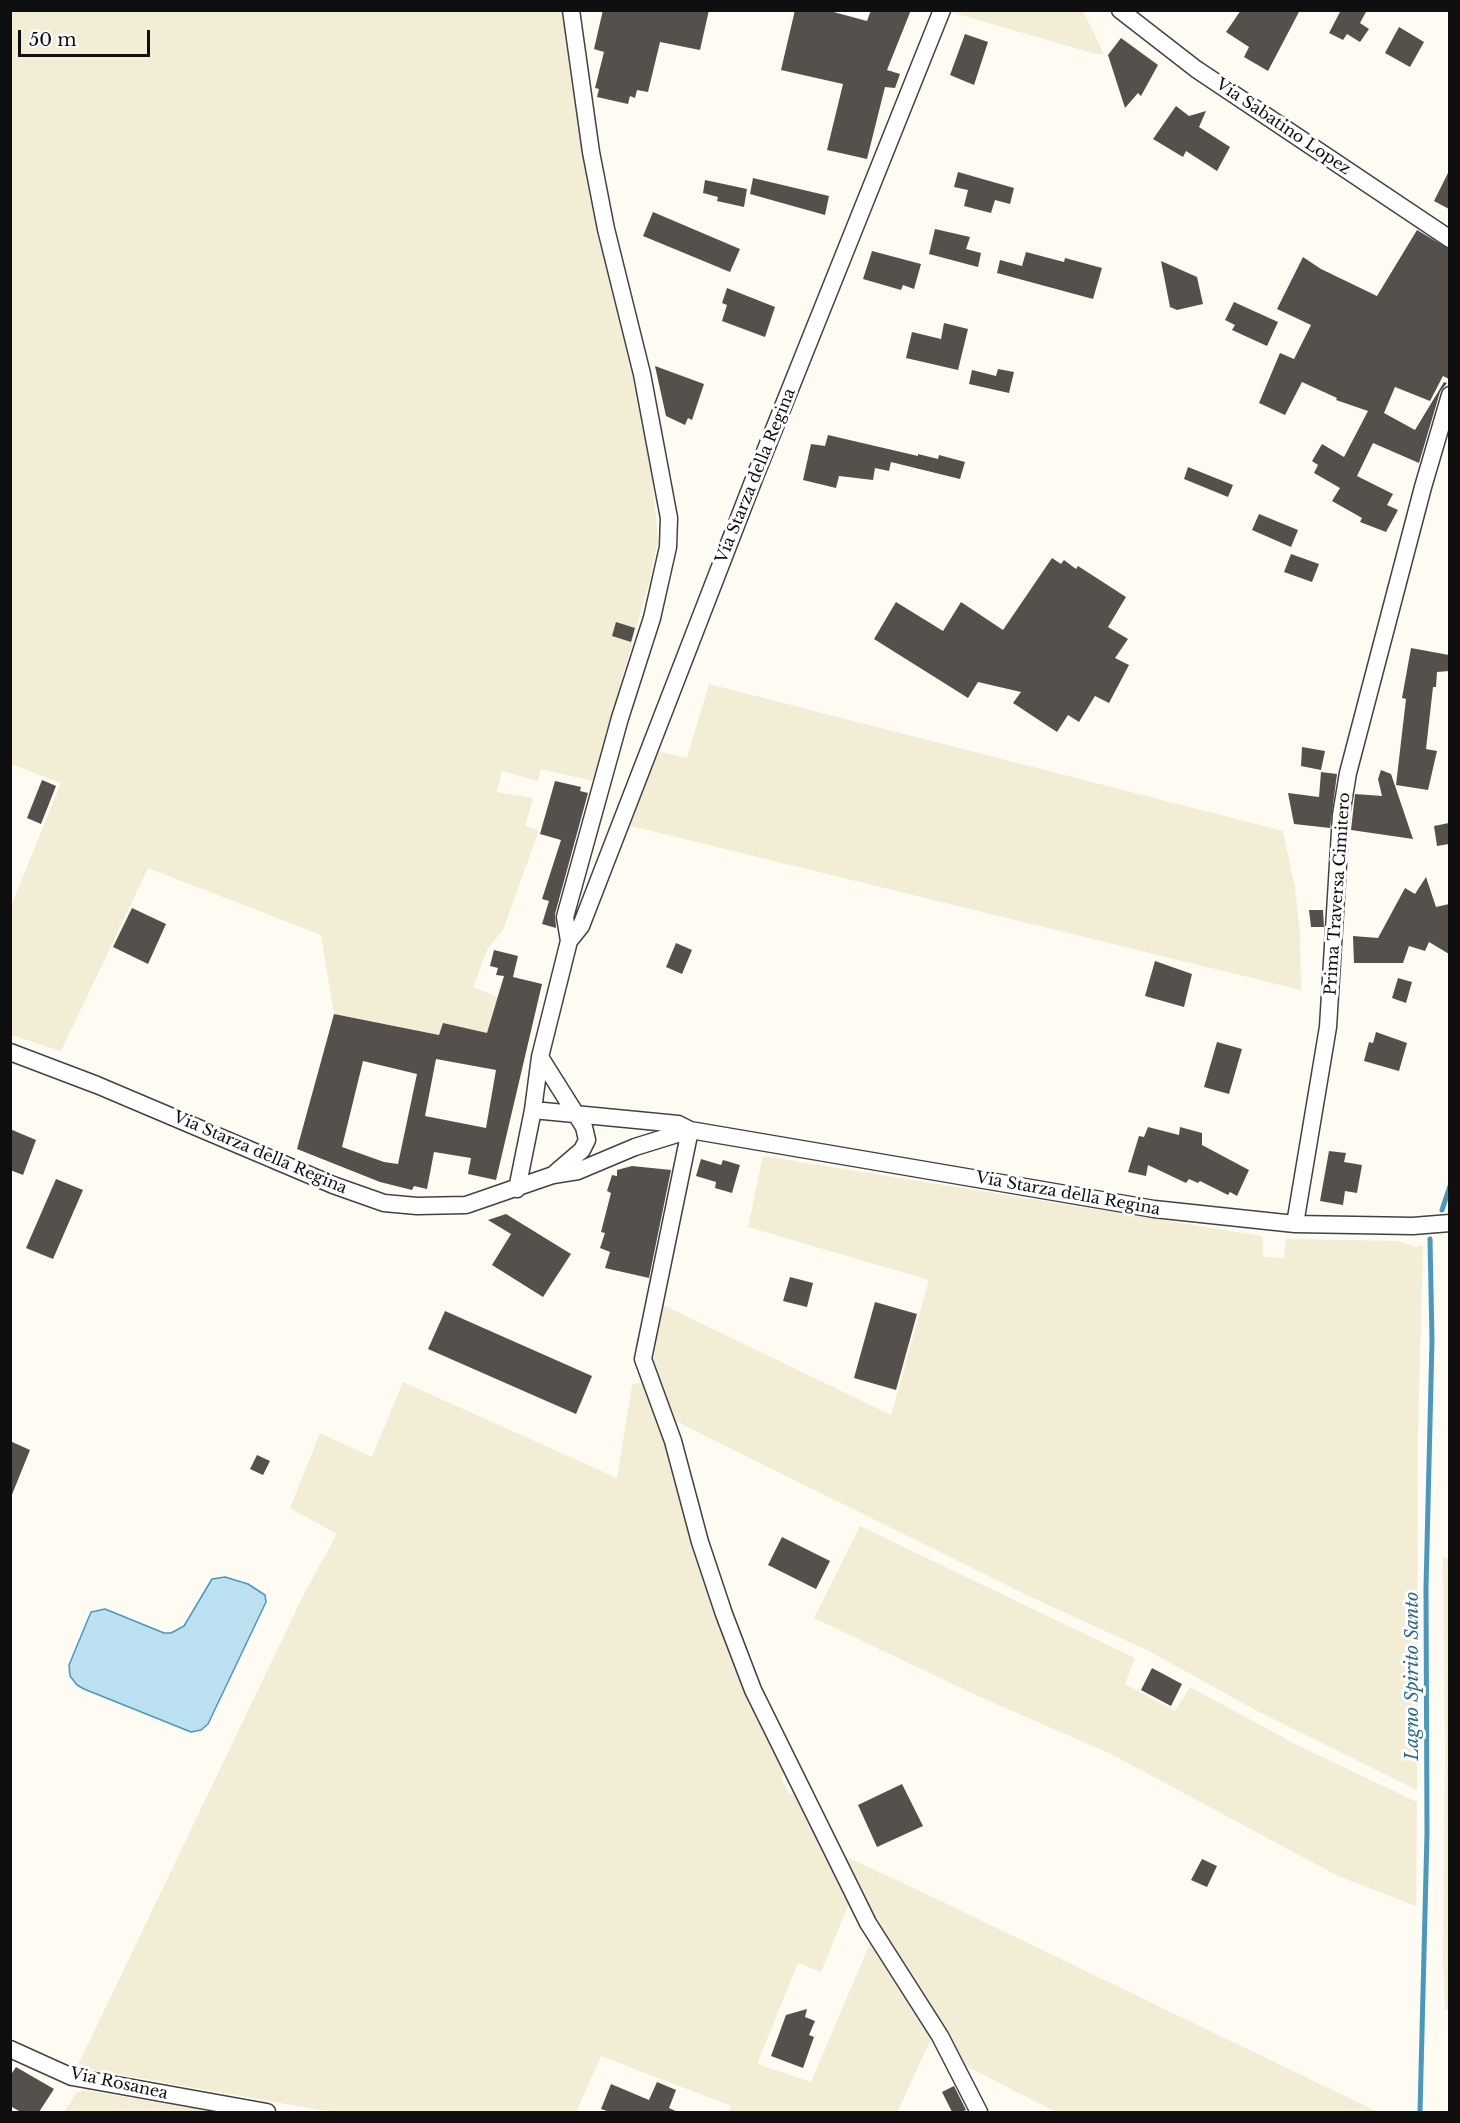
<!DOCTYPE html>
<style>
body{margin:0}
#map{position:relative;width:1460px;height:2123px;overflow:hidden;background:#fefbf2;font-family:"Libre Baskerville",serif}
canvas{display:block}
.frame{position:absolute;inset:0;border:12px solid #0f0f0f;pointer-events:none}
.scale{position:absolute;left:18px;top:30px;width:132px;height:27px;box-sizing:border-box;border:3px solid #0f0f0f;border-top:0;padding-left:8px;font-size:18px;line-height:21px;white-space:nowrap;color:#0f0f0f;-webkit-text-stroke:4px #fff;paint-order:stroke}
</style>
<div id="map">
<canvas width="1460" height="2123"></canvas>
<div class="frame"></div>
<div class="scale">50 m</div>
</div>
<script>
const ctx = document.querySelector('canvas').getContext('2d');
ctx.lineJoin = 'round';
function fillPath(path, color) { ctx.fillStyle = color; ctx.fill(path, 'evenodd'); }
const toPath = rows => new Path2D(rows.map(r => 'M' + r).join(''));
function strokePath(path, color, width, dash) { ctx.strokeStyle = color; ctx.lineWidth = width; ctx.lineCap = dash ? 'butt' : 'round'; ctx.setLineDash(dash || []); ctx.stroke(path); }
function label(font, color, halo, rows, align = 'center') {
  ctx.font = font + ' "Libre Baskerville",serif'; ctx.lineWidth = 6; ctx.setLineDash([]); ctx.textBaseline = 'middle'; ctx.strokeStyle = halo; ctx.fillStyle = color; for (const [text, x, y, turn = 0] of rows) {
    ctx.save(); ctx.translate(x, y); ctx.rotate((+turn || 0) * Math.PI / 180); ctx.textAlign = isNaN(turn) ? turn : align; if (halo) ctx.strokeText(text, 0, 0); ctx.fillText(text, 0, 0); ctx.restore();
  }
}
const farmland = toPath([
 [10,11,562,11,579,130,650,455,658,540,649,583,593,781,541,769,538,781,502,771,497,792,533,798,525,826,539,830,503,930,488,948,473,987,498,997,487,1033,439,1035,334,1014,321,935,148,868,61,1051,11,1035,11,906,61,783,11,764],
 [947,11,1083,11,1104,54,1096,54],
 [709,684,1283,831,1295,888,1300,933,1301,990,627,825,656,751,687,758],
 [763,1156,1262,1236,1263,1257,1284,1258,1286,1239,1398,1241,1416,1247,1423,1245,1418,1431,1417,1790,1259,1712,1149,1651,1035,1599,675,1421,653,1362,663,1305,891,1415,929,1280,748,1227],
 [403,1382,617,1478,632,1385,643,1382,786,1773,781,1777,789,1794,796,1792,850,1901,821,1972,798,1963,757,2064,811,2082,871,1941,933,2035,897,2112,728,2112,731,2106,601,2056,576,2112,331,2112,77,2067,305,1592,337,1534,290,1508,320,1433,372,1457],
 [860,1526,1135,1658,1125,1684,1175,1711,1190,1687,1297,1745,1417,1802,1416,1906,1338,1876,1109,1753,980,1697,814,1618],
 [1443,1557,1450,1559,1449,2010,1445,2009,1443,1961,1445,1755],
 [838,1853,922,1892,1378,2112,1056,2112,962,2064,869,1914],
 [84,2090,214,2112,64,2112,76,2093]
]);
const water = toPath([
 [225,1577,248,1584,265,1595,266,1602,208,1724,201,1730,191,1732,84,1689,77,1685,70,1676,69,1665,91,1612,105,1609,164,1633,171,1633,184,1626,212,1579,225,1577]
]);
const stream = toPath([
 [1442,1210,1450,1186],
 [1420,2112,1427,1833,1426,1587,1432,1340,1430,1239]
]);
const building = toPath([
 [603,10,709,10,700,50,660,42,648,92,637,90,635,98,630,96,628,104,597,97,599,89,595,88,604,52,594,49],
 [795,10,826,10,867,21,871,10,911,10,887,70,900,74,895,88,885,87,867,159,827,150,843,84,781,70],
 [1241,10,1300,10,1268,71,1244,57,1249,47,1226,32],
 [1341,10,1367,10,1360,23,1369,29,1360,42,1347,34,1343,40,1329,33],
 [1399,27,1424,42,1410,67,1385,53],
 [965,34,988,42,974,85,950,75],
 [1121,38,1158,65,1141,96,1138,93,1125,108,1108,55],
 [1176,106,1189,116,1206,111,1199,127,1230,147,1217,171,1186,151,1183,157,1153,139],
 [1449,171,1449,209,1434,201],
 [958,172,1014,188,1010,204,995,200,991,213,964,206,968,190,954,187],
 [753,178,829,196,825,215,750,194],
 [705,180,747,189,744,207,717,201,718,197,703,193],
 [653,212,740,249,730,272,643,236],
 [935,229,970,237,966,249,981,253,978,267,929,254],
 [1417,230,1449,249,1449,379,1443,376,1430,401,1395,387,1384,413,1415,430,1444,382,1447,383,1440,392,1419,463,1373,443,1357,476,1393,494,1387,505,1398,510,1386,532,1360,522,1362,518,1332,501,1340,488,1314,473,1318,465,1312,461,1322,444,1344,457,1368,411,1336,400,1337,398,1302,382,1285,415,1259,403,1280,353,1294,359,1311,325,1277,309,1303,257,1321,269,1377,296],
 [872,251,921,264,914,289,903,285,901,290,863,279],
 [1026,252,1064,262,1065,258,1102,268,1093,299,997,273,1000,260,1022,266],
 [1161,261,1197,277,1203,304,1177,310,1170,307],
 [727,288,775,307,765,337,722,321,727,305,722,303],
 [1234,302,1278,322,1267,346,1232,330,1235,325,1225,320],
 [944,323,968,329,958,370,906,358,912,332,941,339],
 [655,366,704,384,692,420,688,418,685,425,666,416],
 [998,369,1014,372,1009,393,969,384,972,370,996,376],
 [828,435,918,456,918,454,938,459,939,455,965,462,960,479,891,462,889,471,875,468,873,480,839,476,836,488,803,480,811,444,825,446],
 [1188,467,1233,485,1228,497,1184,479],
 [1259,514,1298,530,1291,547,1252,530],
 [1291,554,1319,564,1312,582,1284,572],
 [1052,558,1061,564,1064,560,1076,569,1078,566,1126,597,1108,627,1128,639,1115,658,1129,665,1109,703,1095,696,1079,722,1068,715,1057,732,1013,703,1021,692,978,682,968,698,874,639,896,602,943,631,961,602,1003,630],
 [616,622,635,628,631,642,612,636],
 [1411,648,1449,655,1449,671,1437,672,1436,687,1433,687,1426,749,1437,751,1428,790,1396,785,1406,699,1402,698],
 [1302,747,1325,751,1321,770,1301,766],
 [1381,770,1391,774,1413,839,1351,830,1355,794,1382,796,1378,779],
 [1321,772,1337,774,1330,828,1294,824,1288,793,1319,797],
 [42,780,56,786,41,824,27,818],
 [555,781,581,787,580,791,588,793,555,914,556,928,542,924,549,901,542,899,561,840,540,834],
 [1449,823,1449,844,1437,846,1434,826],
 [1426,877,1436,907,1449,904,1449,954,1429,942,1425,951,1409,946,1403,963,1354,963,1353,936,1378,938,1405,888,1415,894],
 [132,908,166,924,148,964,113,947],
 [1309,910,1323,910,1324,927,1311,927],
 [676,943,692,950,682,974,666,967],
 [494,950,518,956,513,977,542,984,496,1180,468,1174,471,1158,434,1152,427,1189,414,1186,412,1190,380,1182,297,1149,334,1014,439,1035,443,1023,487,1033,504,976,496,975,498,968,490,966],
 [436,1059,496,1070,486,1128,425,1116],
 [363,1061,417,1074,398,1164,384,1162,342,1147],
 [1155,961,1192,974,1184,1007,1145,996],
 [1398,978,1412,982,1406,1003,1392,998],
 [1376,1032,1407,1043,1399,1071,1364,1061,1369,1042,1373,1043],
 [1217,1042,1242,1049,1229,1094,1204,1087],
 [1148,1127,1179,1135,1180,1127,1202,1133,1202,1145,1249,1170,1237,1196,1230,1192,1228,1195,1200,1181,1198,1183,1189,1179,1186,1183,1148,1165,1146,1176,1128,1172,1139,1136,1144,1137],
 [10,1129,36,1140,23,1175,10,1170],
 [1329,1151,1346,1153,1344,1162,1362,1165,1357,1193,1345,1191,1343,1205,1320,1201],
 [701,1159,721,1165,723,1160,740,1165,732,1193,715,1188,716,1182,696,1176],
 [632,1166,671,1170,649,1278,605,1268,610,1252,600,1248,605,1233,601,1232,611,1193,607,1191,612,1175,617,1176,617,1170],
 [56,1179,83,1190,53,1259,26,1248],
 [506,1214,571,1254,543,1297,492,1265,511,1234,488,1220],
 [790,1277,813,1283,807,1307,783,1301],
 [875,1302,917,1314,896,1390,854,1378],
 [445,1311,592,1376,576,1414,428,1349],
 [10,1441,30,1450,11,1497,10,1497],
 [257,1455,270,1461,263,1475,250,1469],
 [782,1537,830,1561,816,1589,768,1565],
 [1152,1668,1182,1684,1171,1706,1141,1690],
 [902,1784,923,1826,877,1847,858,1805],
 [1202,1859,1217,1866,1207,1887,1191,1880],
 [807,2009,805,2017,815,2021,809,2035,814,2037,803,2068,771,2056,786,2015],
 [16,2067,54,2089,39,2112,21,2112,10,2106,10,2076],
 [657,2082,676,2090,669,2108,678,2112,610,2112,601,2109,611,2084,649,2100],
 [954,2086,966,2110,961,2112,952,2112,942,2092]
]);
const minor = toPath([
 [1120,10,1196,69,1450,239],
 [569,941,565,917,620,718,652,618,668,547,669,518,642,374,606,229,591,152,571,10],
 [10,1052,97,1085,333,1185,384,1203,417,1206,466,1205,553,1175,578,1171,635,1147,690,1130],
 [540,1057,584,1127,587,1140,582,1150,553,1175],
 [533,1110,540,1057,569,941,581,926,754,479,942,10],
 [690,1130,643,1359,673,1441,700,1542,724,1614,753,1690,868,1923,940,2036,979,2112],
 [517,1189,533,1110,678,1124,690,1130,1154,1209,1295,1224,1413,1226,1450,1223],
 [1295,1224,1328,1027,1341,815,1348,773,1423,487,1450,395],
 [10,2049,72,2077,267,2112]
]);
const streetNames = [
 ["Via Sabatino Lopez",1283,127,34],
 ["Via Starza della Regina",756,476,-68],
 ["Prima Traversa Cimitero",1338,894,-86],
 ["Via Starza della Regina",260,1153,23],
 ["Via Starza della Regina",1068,1194,10],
 ["Via Rosanea",119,2084,12]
];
const waterNames = [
 ["Lagno Spirito Santo",1413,1676,-90]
];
fillPath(farmland, '#f2edd4');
fillPath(water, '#bbe0f0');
strokePath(water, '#4998c0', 1.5);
strokePath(stream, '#4998c0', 5);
fillPath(building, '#56504c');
strokePath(minor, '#424242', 19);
strokePath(minor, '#fff', 16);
label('16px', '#0f0f0f', '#fff', streetNames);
label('italic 18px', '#246a95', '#fff', waterNames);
</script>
